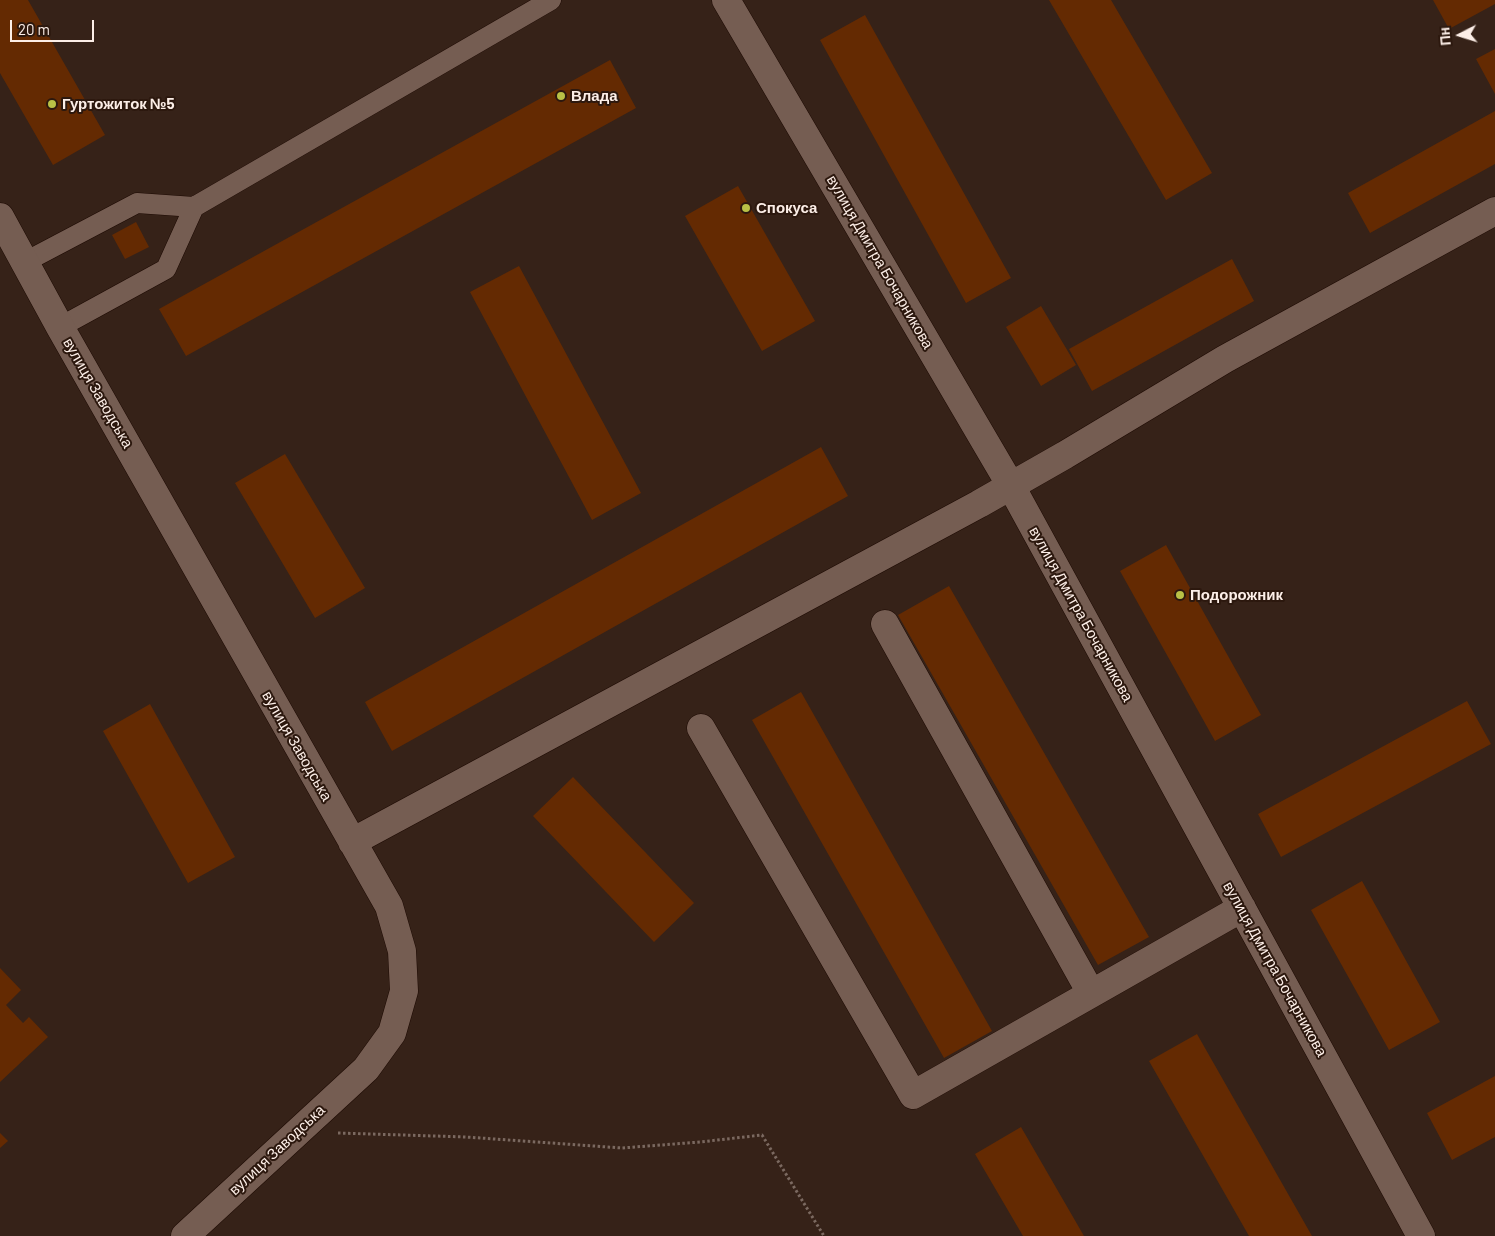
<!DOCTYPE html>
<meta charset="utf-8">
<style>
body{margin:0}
#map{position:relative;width:1495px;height:1236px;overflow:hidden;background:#362218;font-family:Barlow,sans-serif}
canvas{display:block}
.north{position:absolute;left:1435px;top:10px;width:50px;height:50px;-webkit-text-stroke:4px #2c180e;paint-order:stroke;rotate:265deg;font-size:14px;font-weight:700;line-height:20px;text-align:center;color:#fceee7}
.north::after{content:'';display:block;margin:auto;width:18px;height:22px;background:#fceee7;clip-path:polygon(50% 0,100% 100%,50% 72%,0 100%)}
.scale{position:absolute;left:10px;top:20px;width:84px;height:22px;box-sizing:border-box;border:2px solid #fceee7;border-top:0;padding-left:6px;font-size:15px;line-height:18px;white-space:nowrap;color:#fceee7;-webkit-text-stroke:4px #2c180e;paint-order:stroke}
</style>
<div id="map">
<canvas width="1495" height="1236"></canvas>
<div class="north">Пн</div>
<div class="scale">20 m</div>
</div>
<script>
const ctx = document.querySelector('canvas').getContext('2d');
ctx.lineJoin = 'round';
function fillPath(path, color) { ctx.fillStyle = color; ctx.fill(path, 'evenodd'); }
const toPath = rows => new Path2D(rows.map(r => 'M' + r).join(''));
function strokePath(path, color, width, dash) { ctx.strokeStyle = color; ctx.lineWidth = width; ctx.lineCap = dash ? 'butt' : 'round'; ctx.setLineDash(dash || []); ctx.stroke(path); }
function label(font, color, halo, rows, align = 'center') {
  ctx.font = font + ' Barlow,sans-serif'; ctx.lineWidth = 4; ctx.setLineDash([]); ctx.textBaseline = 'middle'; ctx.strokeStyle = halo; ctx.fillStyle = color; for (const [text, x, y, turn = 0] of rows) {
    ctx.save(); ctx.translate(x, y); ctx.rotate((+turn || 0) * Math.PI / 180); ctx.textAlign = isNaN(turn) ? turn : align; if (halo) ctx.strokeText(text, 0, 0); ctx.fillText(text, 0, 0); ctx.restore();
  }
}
const building = toPath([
 [0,0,28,0,105,135,53,165,0,73],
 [1049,0,1111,0,1212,173,1166,200],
 [1433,0,1495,0,1495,4,1449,29],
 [865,15,1011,278,966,303,820,40],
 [1495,49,1495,94,1476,59],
 [610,60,636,108,186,356,159,309],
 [1495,111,1495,164,1370,233,1348,193],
 [738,186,815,321,762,351,685,216],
 [136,222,149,247,125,259,112,235],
 [1232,259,1254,301,1092,391,1069,349],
 [519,266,641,493,592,520,470,292],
 [1041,306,1076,365,1041,386,1006,327],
 [821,447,848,496,392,751,365,702],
 [285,454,365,588,315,618,235,483],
 [1166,545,1261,715,1215,741,1120,571],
 [949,586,1149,937,1098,965,898,615],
 [801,692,992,1031,944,1058,752,720],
 [1467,701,1491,744,1281,857,1258,814],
 [150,704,235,857,188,883,103,731],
 [573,777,694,903,654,942,533,816],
 [1362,881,1440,1022,1389,1050,1311,910],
 [0,968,21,990,6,1005,23,1023,29,1017,48,1037,0,1082],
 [1197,1034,1312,1236,1249,1236,1149,1061],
 [1495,1076,1495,1137,1452,1160,1427,1113],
 [1021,1127,1084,1236,1023,1236,975,1154],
 [0,1133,8,1141,0,1148]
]);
const path = toPath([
 [338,1133,466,1137,622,1148,700,1142,762,1135,824,1236]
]);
const pedestrian = toPath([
 [25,262,137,203,194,207],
 [60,327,166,269,194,207,551,0]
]);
const minor = toPath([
 [726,0,1011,486,1421,1236],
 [0,217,60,327,389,906,402,951,404,991,392,1033,366,1069,185,1236],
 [885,624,1091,993],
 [701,728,913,1095,1242,908],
 [352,842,979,504,1065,455,1225,359,1495,211]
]);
const markers = [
 [561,96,5,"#b9c146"],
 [52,104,5,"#b9c146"],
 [746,208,5,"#b9c146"],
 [1180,595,5,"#b9c146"]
];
const poiNames = [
 ["Влада",571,96],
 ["Гуртожиток №5",62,104],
 ["Спокуса",756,208],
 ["Подорожник",1190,595]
];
const streetNames = [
 ["вулиця Дмитра Бочарникова",880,262,60],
 ["вулиця Заводська",98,393,60],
 ["вулиця Дмитра Бочарникова",1081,614,61],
 ["вулиця Заводська",297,746,60],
 ["вулиця Дмитра Бочарникова",1275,969,61],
 ["вулиця Заводська",277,1150,-43]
];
fillPath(building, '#642a02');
strokePath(pedestrian, '#1d0a03', 21);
strokePath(minor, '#1d0a03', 29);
strokePath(path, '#7b6960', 3, [2.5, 2.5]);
strokePath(pedestrian, '#755d52', 20);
strokePath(minor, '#755d52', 28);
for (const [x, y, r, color] of markers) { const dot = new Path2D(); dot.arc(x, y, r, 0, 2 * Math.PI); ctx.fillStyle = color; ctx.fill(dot); strokePath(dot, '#2c180e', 2); }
label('bold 15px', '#fceee7', '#2c180e', poiNames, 'left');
label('15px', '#fceee7', '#2c180e', streetNames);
</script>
